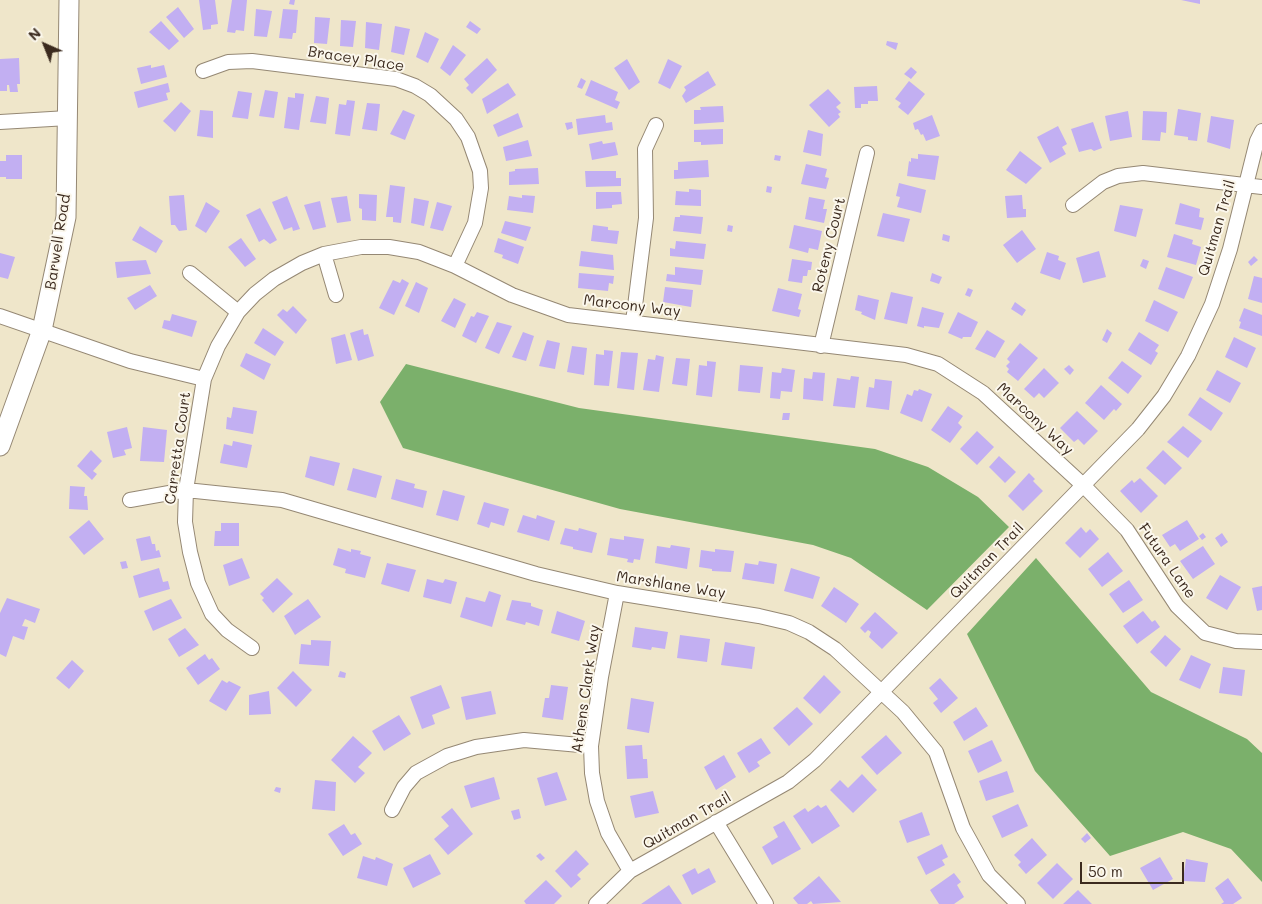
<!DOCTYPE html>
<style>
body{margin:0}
#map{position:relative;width:1262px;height:904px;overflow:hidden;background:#efe6ca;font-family:Mali,sans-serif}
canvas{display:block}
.north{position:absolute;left:20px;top:20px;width:50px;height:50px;-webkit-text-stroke:4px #fbf7ec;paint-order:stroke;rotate:316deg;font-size:14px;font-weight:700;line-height:20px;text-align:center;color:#3b2a1e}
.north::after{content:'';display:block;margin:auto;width:18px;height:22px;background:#3b2a1e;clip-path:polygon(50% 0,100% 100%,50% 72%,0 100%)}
.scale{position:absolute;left:1080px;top:862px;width:104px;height:22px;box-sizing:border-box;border:2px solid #3b2a1e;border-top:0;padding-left:6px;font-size:15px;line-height:18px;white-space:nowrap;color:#3b2a1e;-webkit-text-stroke:4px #fbf7ec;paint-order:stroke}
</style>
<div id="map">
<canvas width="1262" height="904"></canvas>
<div class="north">N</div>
<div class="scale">50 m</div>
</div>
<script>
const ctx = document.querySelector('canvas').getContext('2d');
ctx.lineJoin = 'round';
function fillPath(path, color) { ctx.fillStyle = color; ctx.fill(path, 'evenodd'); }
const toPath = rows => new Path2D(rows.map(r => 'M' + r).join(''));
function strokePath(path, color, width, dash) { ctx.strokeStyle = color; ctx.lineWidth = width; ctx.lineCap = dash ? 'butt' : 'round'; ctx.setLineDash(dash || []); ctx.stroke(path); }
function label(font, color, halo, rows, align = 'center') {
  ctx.font = font + ' Mali,sans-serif'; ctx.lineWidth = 4; ctx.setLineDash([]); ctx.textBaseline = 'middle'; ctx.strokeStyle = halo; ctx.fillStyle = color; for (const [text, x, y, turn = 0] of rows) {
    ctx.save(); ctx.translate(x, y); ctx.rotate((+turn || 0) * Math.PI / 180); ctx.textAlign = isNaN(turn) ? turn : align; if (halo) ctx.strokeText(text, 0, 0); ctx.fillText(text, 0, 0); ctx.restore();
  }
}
const forest = toPath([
 [406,364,579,408,875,449,928,467,978,497,1009,527,927,610,851,558,813,545,620,509,403,448,380,402],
 [1036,558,1151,692,1247,739,1262,753,1262,882,1231,849,1183,832,1110,856,1035,771,967,634]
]);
const building = toPath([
 [199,0,215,0,218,24,211,25,211,29,203,30],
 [232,0,247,0,244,31,236,30,235,33,227,32],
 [290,0,295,0,294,5,289,4],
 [1181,0,1200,0,1200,4],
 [178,7,194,29,184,38,166,17],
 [256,9,272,11,267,37,254,36],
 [283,9,298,10,296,33,293,33,292,39,279,38],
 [315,17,330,18,327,44,314,43],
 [341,20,356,21,353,47,340,46],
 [161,21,179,41,169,50,149,32],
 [470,21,481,29,477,34,466,27],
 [366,22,382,24,379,50,365,48],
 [395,26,410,29,404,55,391,52],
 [425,32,439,39,428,63,416,57],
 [887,41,898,43,896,50,886,45],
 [453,45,466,55,450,76,440,68],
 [19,58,20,84,17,84,18,92,10,92,9,85,7,85,7,91,0,91,0,59],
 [487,58,497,70,472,94,466,88,469,85,464,79],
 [627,59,640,82,629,90,614,68],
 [668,59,682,66,670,89,658,83],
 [151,65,151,68,164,65,167,77,141,84,137,68],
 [911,67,917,72,911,79,904,74],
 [708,71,716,85,686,103,682,96,686,90,684,87],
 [581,78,586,81,582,89,577,87],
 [591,80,618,92,615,100,620,102,617,109,585,95],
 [909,81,925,94,908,115,898,107,901,103,895,99],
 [168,83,170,92,166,93,168,100,138,108,134,92],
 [508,83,516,95,487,114,482,99],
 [877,86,878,101,868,101,868,104,861,104,861,108,855,108,854,87],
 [828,89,841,103,836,107,841,112,838,114,840,117,829,127,809,105],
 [265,90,278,92,274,118,259,116],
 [238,91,252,93,248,119,232,117],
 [295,93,304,94,299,130,284,128,288,97,295,98],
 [316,96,329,98,326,124,310,122],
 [347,100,355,101,350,136,335,134,339,104,346,105],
 [181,102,191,111,175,132,163,121],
 [367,103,380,104,377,131,362,129],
 [723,106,724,122,694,124,694,110,701,110,700,107],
 [1178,109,1201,113,1197,141,1188,140,1188,137,1174,135],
 [200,110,213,111,213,138,197,136],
 [403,110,415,115,405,140,390,134],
 [1128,111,1132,137,1110,141,1105,116],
 [1143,111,1167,112,1166,133,1161,132,1160,141,1142,140],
 [518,113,523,127,498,137,493,125],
 [605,115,606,123,612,122,613,130,578,135,576,119],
 [932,115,940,136,926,141,923,134,921,135,918,129,915,130,913,123],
 [1211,116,1234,120,1230,149,1207,142],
 [572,122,573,128,567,130,565,123],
 [1093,122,1102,148,1094,151,1091,149,1079,152,1071,129],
 [1058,126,1067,144,1062,147,1066,154,1050,163,1037,137],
 [723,129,723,144,701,145,701,142,694,142,694,130],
 [808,130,823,134,821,156,803,152],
 [528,140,532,156,506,161,503,147],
 [602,141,603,144,615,142,618,155,592,160,589,144],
 [1020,151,1042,168,1026,184,1006,170],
 [918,154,939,156,935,180,907,176,909,161,911,162,911,158,918,159],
 [6,155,22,155,22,179,6,179,6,177,0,177,0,161,6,161],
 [775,155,781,156,780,161,774,160],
 [708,160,709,177,674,179,674,170,678,170,678,162],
 [806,164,827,169,825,177,829,178,826,189,801,184],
 [538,168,539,184,509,185,509,172,515,171,515,169],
 [585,171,616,171,616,178,621,178,621,186,586,187],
 [899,183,926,190,921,213,897,207,900,197,896,196],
 [390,185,405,187,401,223,393,222,393,217,386,217],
 [767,186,772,187,771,193,766,192],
 [689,189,701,190,701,206,675,205,676,191,689,192],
 [596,192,621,192,622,204,612,205,612,208,596,209],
 [359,194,377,195,376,221,362,220,362,209,359,208],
 [184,195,187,230,179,231,175,225,171,225,169,196],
 [522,195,535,196,533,213,507,210,509,196,522,198],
 [1022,195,1023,209,1026,209,1026,217,1007,218,1005,196],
 [287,196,300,229,293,231,292,227,284,230,272,202],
 [347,196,351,221,337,223,331,198],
 [809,197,825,200,823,209,827,209,824,223,805,219],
 [414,198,429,201,424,226,411,223],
 [320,201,326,227,313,230,304,205],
 [206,202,220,211,206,233,195,226],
 [437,202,452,206,443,231,430,228],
 [1180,203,1200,209,1199,217,1204,218,1201,230,1175,224],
 [1120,205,1143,209,1136,237,1114,231],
 [260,208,277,240,270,244,264,239,259,242,246,215],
 [883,213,910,219,904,242,877,236],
 [680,215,703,217,701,234,673,231,675,217,680,217],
 [505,221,531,227,526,241,501,233],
 [593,225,608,227,608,230,619,231,617,244,591,241],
 [728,225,733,226,732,232,727,231],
 [794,225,822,231,818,250,809,248,808,253,789,248],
 [140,226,163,241,156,253,132,240],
 [1022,230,1036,249,1017,263,1003,245],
 [943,234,950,236,949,242,942,240],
 [1174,234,1193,240,1192,244,1201,247,1196,265,1167,257],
 [241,238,256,259,245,267,228,247],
 [498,238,524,247,518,264,502,258,503,255,494,252],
 [676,241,706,244,704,259,670,256,670,248,675,249],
 [581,251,613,255,614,270,579,266],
 [1099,251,1106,277,1083,283,1076,258],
 [1047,252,1059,256,1058,260,1066,263,1060,280,1040,273],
 [0,253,15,257,8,279,0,277],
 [1254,256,1258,260,1251,266,1248,262],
 [792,259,812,262,811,270,808,270,807,276,803,276,802,283,788,281],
 [1143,259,1149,261,1146,269,1140,266],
 [146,260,151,274,117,278,115,262],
 [675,267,703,270,701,285,666,281,667,274,675,275],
 [1166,267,1193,277,1184,299,1158,289],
 [579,273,614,276,613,284,609,283,608,291,578,288],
 [932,273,942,277,939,284,930,281],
 [1254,276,1262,278,1262,303,1248,299],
 [402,279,409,283,394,315,379,308,393,280,400,283],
 [416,282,428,288,419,313,405,306],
 [150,285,157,296,135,310,127,298],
 [665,287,693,290,691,307,663,302],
 [778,288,802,294,798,309,801,310,799,317,772,311],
 [968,288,973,290,970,297,965,295],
 [891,292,913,297,907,324,884,319],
 [858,295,879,300,875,320,861,314,862,312,855,310],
 [454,298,466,304,455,328,441,321],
 [1154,300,1178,312,1168,332,1145,321],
 [1015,302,1026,310,1022,316,1011,309],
 [293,306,307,320,296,334,277,315,283,309,287,312],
 [922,307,944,313,939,328,924,326,924,328,917,326],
 [1244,308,1262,315,1262,336,1239,328,1241,322,1239,321],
 [477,312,489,316,476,343,462,336,471,316,474,317],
 [958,312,978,322,971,337,963,337,962,339,948,333],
 [172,314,197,321,192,337,162,328,164,320,170,321],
 [497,322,512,326,499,354,485,348],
 [263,328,284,342,275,356,254,343],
 [363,329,364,335,368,334,374,356,358,361,350,333],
 [1107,329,1112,333,1107,343,1102,340],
 [987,330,1005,341,995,358,975,349],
 [523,332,534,336,526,361,512,357],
 [1139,332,1159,345,1155,351,1158,353,1151,365,1128,350],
 [345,334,352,360,336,364,331,338],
 [1234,337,1256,348,1247,368,1225,357],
 [547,340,560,343,555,369,539,366],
 [1020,343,1038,358,1018,381,1007,372,1009,369,1006,366,1010,362,1007,359],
 [572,346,587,348,584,375,567,372],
 [604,350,613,351,609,386,594,385,596,354,604,355],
 [621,352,638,353,634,390,617,388],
 [246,353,271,364,264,380,240,366],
 [656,355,664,357,659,392,643,390,648,359,655,360],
 [676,358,690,359,687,386,672,384],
 [707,361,716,362,712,397,696,395,699,365,707,366],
 [1122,361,1142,376,1128,394,1108,378],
 [740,365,763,367,760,393,738,391],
 [1069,365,1074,370,1070,375,1064,369],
 [782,368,795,370,792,392,781,391,780,399,770,398,772,372,781,373],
 [1044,368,1059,383,1044,398,1039,393,1034,398,1024,389],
 [1217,370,1241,383,1230,403,1206,390],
 [813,372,825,373,823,401,803,399,804,378,812,379],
 [851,376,859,377,855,408,833,406,837,378,850,380],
 [875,379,892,381,889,410,866,407,869,387,874,388],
 [1101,385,1122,404,1116,411,1114,409,1104,420,1085,403],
 [919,389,932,394,922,422,900,413,907,394,912,396,914,390,918,391],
 [1200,397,1223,413,1211,431,1188,415],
 [948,406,963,416,958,423,962,427,950,443,931,430],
 [233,407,257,411,253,434,226,429,227,417,231,418],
 [1077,411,1098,431,1084,445,1078,439,1074,442,1060,428],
 [783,413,790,413,789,420,782,420],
 [1183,426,1202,441,1188,458,1167,442],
 [127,427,132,448,124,450,126,455,113,458,107,432],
 [143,427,167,430,164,462,140,461],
 [977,431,994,447,977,465,960,449],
 [233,441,252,445,247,468,220,463,224,444,232,446],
 [91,450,102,461,93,471,97,474,92,480,77,466],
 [1163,450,1182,468,1165,485,1146,468],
 [310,456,340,463,334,486,305,477],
 [999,456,1016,472,1005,483,989,467],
 [353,468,382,476,376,498,347,490],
 [1029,473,1035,479,1033,481,1043,491,1023,511,1008,496],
 [1140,478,1158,496,1141,513,1120,491,1132,480,1134,483],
 [396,479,415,484,414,488,427,491,423,508,391,499],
 [70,486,85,487,84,496,87,496,88,510,69,509],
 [443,490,465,496,458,521,436,515],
 [484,502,509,509,504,526,491,522,489,528,477,524],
 [523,515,536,519,537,515,555,521,549,541,517,532],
 [89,520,104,539,84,555,69,537],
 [1187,520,1199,539,1180,551,1175,544,1170,547,1162,535],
 [221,523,239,523,239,546,214,546,215,531,221,531],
 [1081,527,1086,533,1090,529,1099,539,1080,558,1065,543],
 [565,528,578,531,579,528,597,533,592,553,573,549,573,547,560,544],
 [1203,533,1206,537,1202,540,1199,536],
 [1222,533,1228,542,1221,547,1215,538],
 [150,536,152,544,155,544,156,551,159,550,161,557,141,561,136,539],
 [624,536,644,539,640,560,634,559,633,563,627,562,628,559,607,555,610,538,624,540],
 [671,545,690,548,687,569,655,563,657,546,670,548],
 [1203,546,1215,564,1193,579,1180,561],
 [338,548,351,552,351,549,361,551,360,554,371,557,365,578,345,573,346,569,333,565],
 [715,549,734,551,731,572,712,571,712,569,699,567,701,550,715,552],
 [1108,552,1123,571,1102,587,1088,569],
 [242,558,250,578,229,586,223,565],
 [126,561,128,568,122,569,120,562],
 [759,561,777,564,774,584,742,579,745,563,758,565],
 [387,563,416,570,409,592,381,584],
 [159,568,163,582,168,581,170,589,139,598,133,576],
 [791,568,820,577,813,599,784,591],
 [1220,575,1241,587,1227,610,1206,598],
 [277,578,293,594,273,613,262,600,264,598,260,594],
 [427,579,443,583,445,579,457,582,451,604,423,597],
 [1129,580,1143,600,1123,613,1109,594],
 [1262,586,1262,610,1257,611,1252,588],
 [834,587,859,604,846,623,821,606],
 [489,591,501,595,492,627,460,617,466,597,485,602],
 [7,598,40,609,35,623,25,619,22,626,28,627,24,640,13,636,6,657,0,654,0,613],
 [171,599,182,618,153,631,144,611],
 [308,599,321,617,295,635,284,616],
 [512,600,531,603,531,606,543,610,539,626,526,622,525,625,506,620],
 [557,611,585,621,579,641,551,633],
 [1143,611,1152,622,1155,620,1160,627,1137,644,1123,626],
 [875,612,898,633,882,649,869,637,871,632,868,630,865,633,860,628],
 [635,627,668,632,665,649,652,647,651,650,632,647],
 [185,628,199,645,179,657,168,639],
 [680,635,710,639,707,662,677,658],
 [1165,635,1181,649,1166,667,1150,652],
 [311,640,331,641,329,666,299,664,301,644,311,645],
 [725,642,755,647,752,669,721,665],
 [205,654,209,660,212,658,220,669,198,685,186,668],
 [1191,655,1211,664,1200,689,1179,680],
 [72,660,84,671,69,689,56,678],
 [1223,667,1245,670,1242,696,1219,693],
 [293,671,312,690,296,707,277,688],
 [340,671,346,673,345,678,338,677],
 [824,675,841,692,820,714,803,698],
 [940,678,958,698,941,713,933,703,938,699,929,688],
 [222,680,227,683,229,681,241,687,226,711,209,701],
 [441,685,450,708,432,715,435,724,422,729,410,697],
 [551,685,568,687,563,720,542,717,545,698,549,698],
 [269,691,271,714,249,715,249,695],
 [491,691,496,714,466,720,461,697],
 [631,698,654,702,649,733,627,729],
 [797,707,813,724,789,746,773,728],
 [976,707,988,726,964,741,953,722],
 [399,715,411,734,384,751,372,731],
 [886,735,902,753,877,775,861,757],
 [353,736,372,753,358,767,365,773,355,783,331,760],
 [761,738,771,753,757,762,760,766,749,773,737,753],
 [992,740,1002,761,978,773,968,751],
 [642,745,643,759,647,759,648,778,627,779,625,746],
 [724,755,736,777,716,790,704,767],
 [1007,771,1014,792,986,801,979,781],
 [557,772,567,800,545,806,537,778],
 [862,774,877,790,853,813,830,790,840,780,848,788],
 [494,777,500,799,471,808,464,786],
 [315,780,336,782,335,811,312,809],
 [276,787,281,788,280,793,274,791],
 [653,791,659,813,635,818,630,796],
 [1018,804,1028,826,1002,838,992,816],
 [818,805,821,808,826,805,840,826,812,844,793,816,805,808,808,812],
 [452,808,473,834,448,855,434,839,449,826,441,817],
 [519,809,521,818,514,820,511,811],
 [922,812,930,835,907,843,899,821],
 [784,821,801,849,772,865,762,847,778,837,773,827],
 [344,824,351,835,355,833,362,844,343,856,328,834],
 [1087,833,1091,838,1085,843,1081,839],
 [1032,838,1047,855,1026,874,1018,865,1021,862,1014,855],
 [942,844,948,857,942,860,945,865,926,875,917,857],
 [576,850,589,864,577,875,581,879,571,888,555,871],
 [540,853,545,858,541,861,536,856],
 [430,854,441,874,413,888,403,868],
 [363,856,375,860,376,857,393,864,387,886,357,878],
 [1160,857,1173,879,1153,890,1140,868],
 [1186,859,1208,863,1205,882,1183,881],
 [1057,863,1073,879,1053,899,1037,883],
 [695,868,698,874,709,868,716,882,692,895,682,875],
 [954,873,961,882,957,885,964,897,954,904,939,904,930,890],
 [819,876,841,902,813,904,811,901,807,904,798,904,793,898],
 [1228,878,1242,898,1233,904,1221,904,1224,902,1215,888],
 [546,880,562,896,554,904,526,904,524,901],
 [669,885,682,904,641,904],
 [1078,890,1092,904,1063,904]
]);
const street = toPath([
 [203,71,228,62,252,61,396,79,415,86,430,95,456,119,468,137,480,171,481,188,475,223,455,266],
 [0,122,68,118],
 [1073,205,1103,182,1118,176,1143,173,1262,187],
 [324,254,336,295],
 [190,273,238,312],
 [0,316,130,361,204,379],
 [633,322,646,218,645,149,656,125],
 [821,346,867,153],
 [130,500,186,490,282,500,536,574,617,593,759,616,789,623,809,632,835,649,903,712,936,752,963,828,989,875,1018,904],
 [617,593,601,677,591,746,592,773,597,801,608,833,630,871],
 [252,648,227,630,212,614,198,583,190,552,185,522,186,490,204,379,218,346,238,312,255,294,274,279,302,263,324,254,361,247,389,247,419,252,455,266,512,295,568,315,906,355,938,364,983,393,1084,486,1127,530,1177,606,1205,633,1236,641,1262,642],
 [392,810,404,787,416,773,447,756,476,747,524,740,591,746],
 [716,822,766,904],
 [596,904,630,871,788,782,815,760,1138,429,1164,396,1188,356,1212,304,1230,249,1257,141,1262,131]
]);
const secondary = toPath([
 [0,446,42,330,66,217,69,0]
]);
const streetNames = [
 ["Bracey Place",356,59,9],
 ["Quitman Trail",1217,228,-74],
 ["Barwell Road",58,242,-81],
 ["Roteny Court",829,245,-76],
 ["Marcony Way",632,306,7],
 ["Marcony Way",1035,419,43],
 ["Carretta Court",178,448,-82],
 ["Quitman Trail",987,561,-46],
 ["Futura Lane",1167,561,55],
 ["Marshlane Way",671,585,9],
 ["Athens Clark Way",586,689,-82],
 ["Quitman Trail",687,821,-30]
];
fillPath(forest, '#7bb06b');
fillPath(building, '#c2aff2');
strokePath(street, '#958874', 16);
strokePath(secondary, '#958874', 21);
strokePath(street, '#fff', 14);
strokePath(secondary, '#fff', 19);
label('15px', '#3b2a1e', '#fbf7ec', streetNames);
</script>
